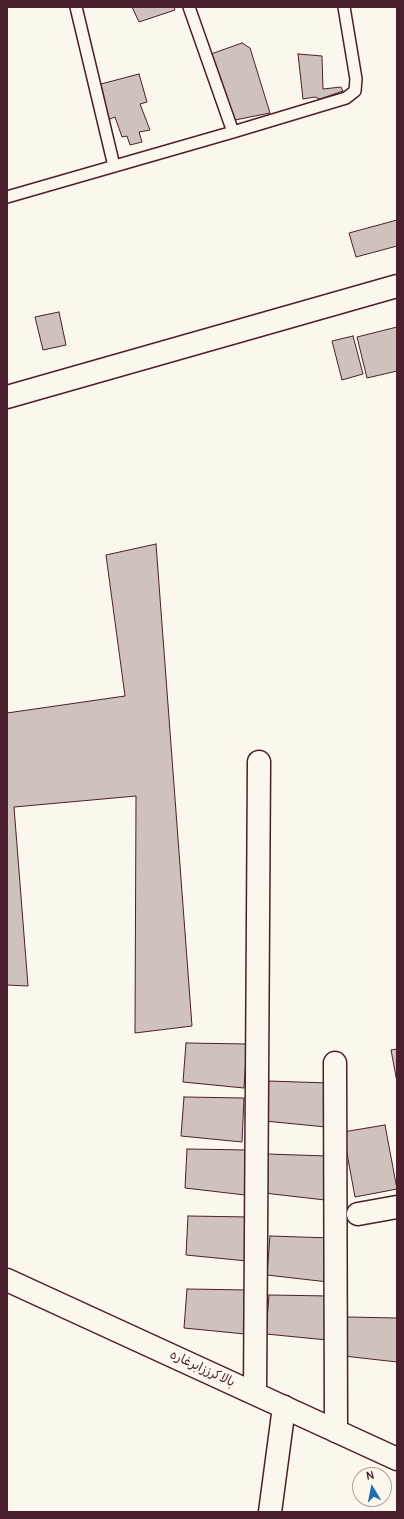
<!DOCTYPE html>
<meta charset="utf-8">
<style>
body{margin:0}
#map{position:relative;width:404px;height:1519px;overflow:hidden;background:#fbf7ec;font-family:Pangolin,sans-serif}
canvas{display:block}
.frame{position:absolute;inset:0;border:8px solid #4a1f2b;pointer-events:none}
.north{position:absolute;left:352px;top:1467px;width:40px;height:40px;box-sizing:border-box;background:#fbf7ec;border:1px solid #b4a19f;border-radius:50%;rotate:350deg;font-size:11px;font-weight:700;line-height:16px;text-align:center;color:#4a1f2b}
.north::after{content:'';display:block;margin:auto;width:14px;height:18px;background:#1f6fb2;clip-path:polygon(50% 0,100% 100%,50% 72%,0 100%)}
</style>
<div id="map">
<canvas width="404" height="1519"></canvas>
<div class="frame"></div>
<div class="north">N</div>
</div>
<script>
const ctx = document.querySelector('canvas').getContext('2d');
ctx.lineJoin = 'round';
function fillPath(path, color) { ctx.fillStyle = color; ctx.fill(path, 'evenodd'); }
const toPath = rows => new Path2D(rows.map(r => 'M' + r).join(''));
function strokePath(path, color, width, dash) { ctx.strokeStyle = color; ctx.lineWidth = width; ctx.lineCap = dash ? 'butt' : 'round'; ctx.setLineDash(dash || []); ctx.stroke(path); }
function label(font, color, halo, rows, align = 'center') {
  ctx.font = font + ' Pangolin,"Playpen Sans Arabic",sans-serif'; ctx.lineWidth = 3; ctx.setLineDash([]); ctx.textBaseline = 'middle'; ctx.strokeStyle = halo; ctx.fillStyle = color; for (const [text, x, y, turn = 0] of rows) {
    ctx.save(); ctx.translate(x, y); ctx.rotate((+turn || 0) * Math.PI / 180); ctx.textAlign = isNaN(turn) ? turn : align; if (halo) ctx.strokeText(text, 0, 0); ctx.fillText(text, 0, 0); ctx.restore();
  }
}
const building = toPath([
 [132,7,174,7,175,10,139,22,132,7],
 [242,43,250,48,270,113,235,120,211,54,242,43],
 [298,54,322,56,323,89,341,87,343,91,320,99,315,97,303,99,298,54],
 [139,74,147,102,140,104,150,130,139,132,142,142,130,145,127,136,122,137,115,117,108,120,101,84,139,74],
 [397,220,397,246,356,257,349,233,397,220],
 [59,312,66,345,43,350,35,317,59,312],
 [397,327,397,371,367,378,357,337,397,327],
 [353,336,363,374,342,380,332,341,353,336],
 [156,544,192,1026,135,1033,136,796,14,807,28,986,7,985,7,713,125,696,106,555,156,544],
 [186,1043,247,1044,244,1088,183,1082,186,1043],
 [397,1049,397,1082,391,1050,397,1049],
 [268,1081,329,1083,326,1127,265,1121,268,1081],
 [184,1097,244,1098,242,1142,181,1136,184,1097],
 [385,1125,397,1189,355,1197,343,1132,385,1125],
 [187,1149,248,1150,245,1195,185,1188,187,1149],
 [267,1154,328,1156,325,1200,264,1193,267,1154],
 [188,1216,249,1217,247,1261,186,1255,188,1216],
 [270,1236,331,1238,328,1282,267,1275,270,1236],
 [187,1289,248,1290,245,1334,184,1328,187,1289],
 [269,1295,329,1296,327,1340,266,1334,269,1295],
 [347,1317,397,1318,397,1362,344,1356,347,1317]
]);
const lane = toPath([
 [76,7,114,166],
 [189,7,233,132],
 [7,197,233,132,346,98,355,91,356,79,344,7]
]);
const street = toPath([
 [335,1063,336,1431],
 [358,1214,397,1207],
 [255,1393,259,762],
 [270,1512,284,1407]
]);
const secondary = toPath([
 [7,397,397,286],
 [7,1280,397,1459]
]);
const streetNames = [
 ["بالاکرززابرغاره",202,1369,25]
];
fillPath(building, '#cfc2bc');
strokePath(building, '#4a1f2b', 1);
strokePath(lane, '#4a1f2b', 14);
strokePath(street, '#4a1f2b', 25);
strokePath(secondary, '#4a1f2b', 25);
strokePath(lane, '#fbf7ec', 11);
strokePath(street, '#fbf7ec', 22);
strokePath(secondary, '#fbf7ec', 22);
label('13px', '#4a1f2b', '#fbf7ec', streetNames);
</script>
